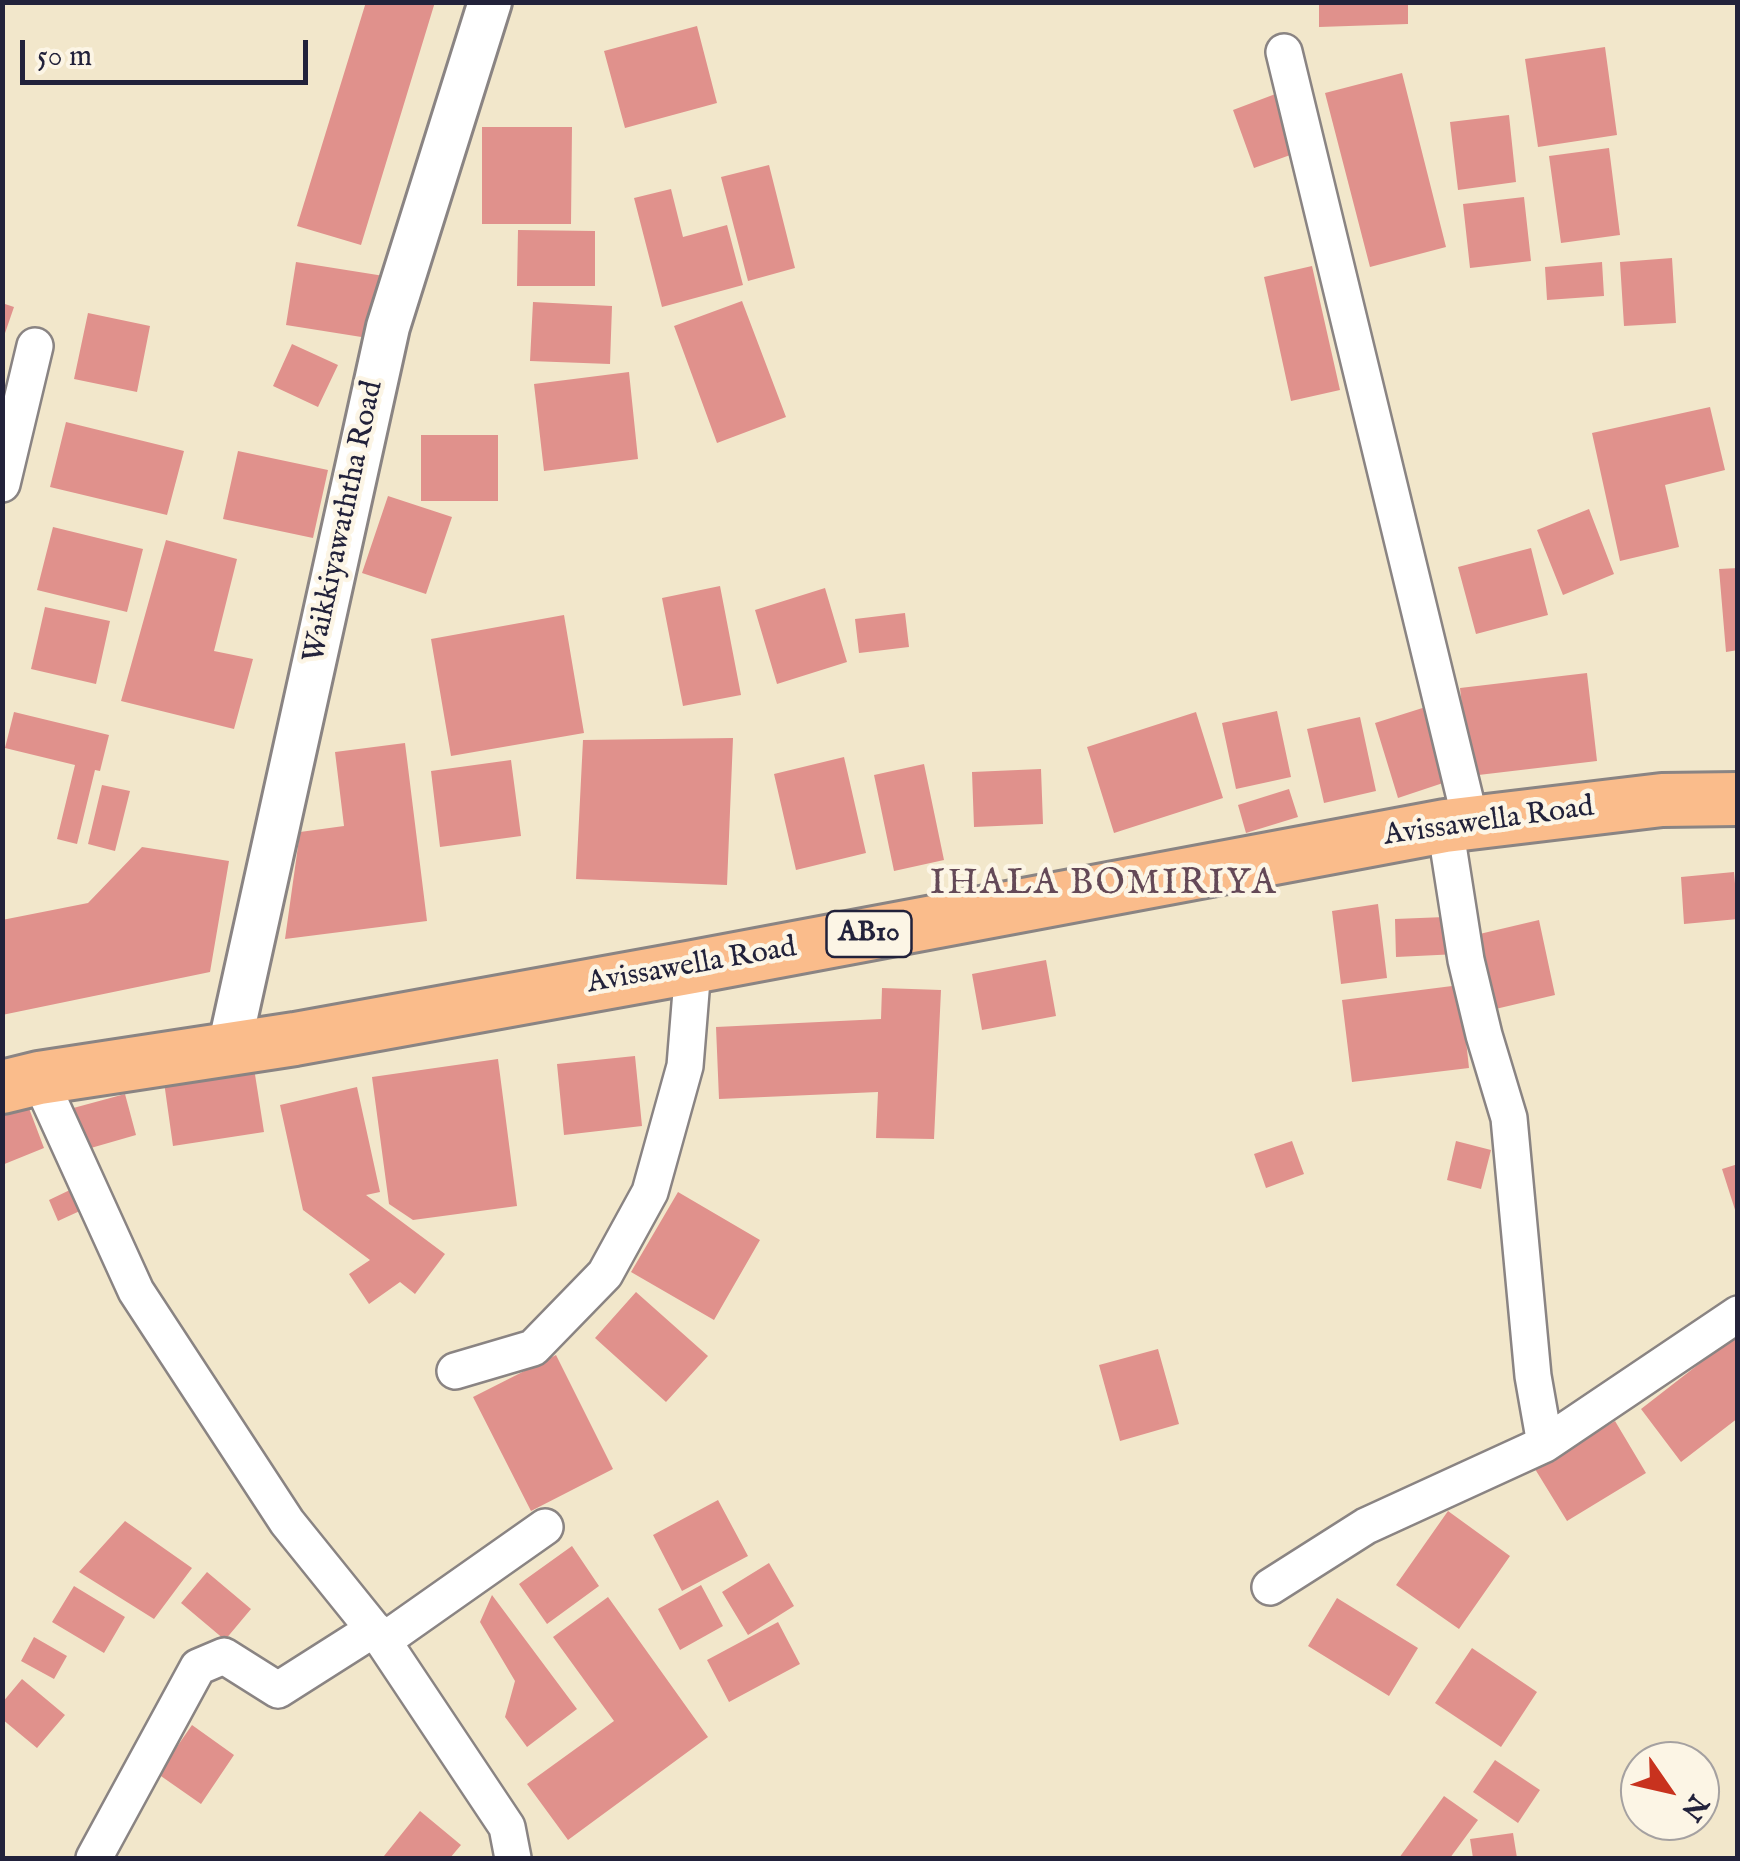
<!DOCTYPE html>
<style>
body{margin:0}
#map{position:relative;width:1740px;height:1861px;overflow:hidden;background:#f2e7cb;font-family:"IM FELL English",serif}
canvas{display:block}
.frame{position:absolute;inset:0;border:5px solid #22223b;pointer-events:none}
.north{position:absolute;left:1620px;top:1741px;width:100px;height:100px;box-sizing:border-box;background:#fcf5e5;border:2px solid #a5a1a1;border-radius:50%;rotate:124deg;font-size:28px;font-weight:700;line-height:40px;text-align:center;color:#22223b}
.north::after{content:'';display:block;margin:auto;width:35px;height:45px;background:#c8321e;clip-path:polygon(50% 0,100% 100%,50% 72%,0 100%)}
.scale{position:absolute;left:20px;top:40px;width:288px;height:45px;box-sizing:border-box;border:5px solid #22223b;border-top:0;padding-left:12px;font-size:30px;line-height:35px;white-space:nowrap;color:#22223b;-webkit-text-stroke:8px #fcf5e5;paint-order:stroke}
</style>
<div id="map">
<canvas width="1740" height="1861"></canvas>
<div class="frame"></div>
<div class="north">N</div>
<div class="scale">50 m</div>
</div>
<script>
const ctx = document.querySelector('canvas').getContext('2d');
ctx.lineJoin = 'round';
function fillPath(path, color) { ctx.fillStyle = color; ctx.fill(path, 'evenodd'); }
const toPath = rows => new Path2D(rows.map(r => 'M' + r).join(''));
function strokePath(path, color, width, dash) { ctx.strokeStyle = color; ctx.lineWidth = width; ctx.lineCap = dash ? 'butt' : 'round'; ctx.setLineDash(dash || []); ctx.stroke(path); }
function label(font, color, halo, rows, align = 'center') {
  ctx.font = font + ' "IM FELL English",serif'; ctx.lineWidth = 9; ctx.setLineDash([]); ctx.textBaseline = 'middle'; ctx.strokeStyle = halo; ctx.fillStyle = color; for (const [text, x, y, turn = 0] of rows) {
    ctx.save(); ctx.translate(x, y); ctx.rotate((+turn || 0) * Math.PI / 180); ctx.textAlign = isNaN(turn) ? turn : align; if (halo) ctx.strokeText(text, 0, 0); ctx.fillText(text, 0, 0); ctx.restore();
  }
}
const building = toPath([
 [366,2,435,2,361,245,297,226],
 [1319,2,1408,2,1408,24,1319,27],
 [697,26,717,103,625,128,604,51],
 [1605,47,1617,135,1538,147,1525,59],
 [1402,73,1446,247,1370,267,1325,93],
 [1286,90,1307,149,1254,168,1233,110],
 [1509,115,1516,182,1458,190,1450,122],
 [482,127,572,127,571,224,482,224],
 [1609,148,1620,235,1561,243,1549,156],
 [769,165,795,268,748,281,721,177],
 [671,189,683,237,727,225,743,285,662,307,634,198],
 [1524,197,1531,261,1470,268,1463,204],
 [518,230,595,231,595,286,517,286],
 [1672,258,1676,323,1624,326,1620,262],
 [296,262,384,276,374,339,286,325],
 [1602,262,1604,296,1547,300,1545,267],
 [1312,266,1340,390,1291,401,1264,277],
 [742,301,786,417,717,443,674,326],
 [533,302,612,306,610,364,530,361],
 [2,303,14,307,3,339,2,339],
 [88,313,150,326,137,392,74,379],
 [292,344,338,365,318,407,273,386],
 [629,372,638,459,544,471,534,384],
 [1710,407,1725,470,1665,485,1679,547,1620,561,1592,433],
 [66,422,184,451,167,515,50,487],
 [421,435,498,435,498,501,421,501],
 [238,451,328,470,313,538,223,519],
 [388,496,452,517,426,594,362,573],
 [1589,509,1614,574,1563,595,1537,530],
 [53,527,143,549,127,612,37,590],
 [166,540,237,559,214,651,253,659,234,729,121,701],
 [1531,548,1548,615,1476,634,1458,567],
 [1738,568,1738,650,1726,652,1719,569],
 [720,586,741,695,683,706,662,598],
 [825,588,847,662,777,684,755,610],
 [45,607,110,621,96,684,31,669],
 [905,613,909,647,859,653,855,619],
 [564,615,584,733,451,756,431,639],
 [1587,673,1597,761,1470,776,1460,688],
 [1432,705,1455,779,1398,798,1375,723],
 [1277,711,1291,777,1236,789,1222,723],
 [14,712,109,735,100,771,95,770,77,844,57,839,75,765,5,748],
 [1196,712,1223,798,1114,833,1087,747],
 [1360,717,1376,791,1324,803,1307,729],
 [733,738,727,885,576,879,583,740],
 [405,743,427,921,285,939,300,832,344,826,335,752],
 [844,757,866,853,796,870,774,774],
 [511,760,521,836,440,847,431,771],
 [924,764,944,860,894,871,874,775],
 [1041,769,1043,824,974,827,972,772],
 [102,785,130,791,115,851,88,844],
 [1289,789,1298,817,1246,833,1238,805],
 [142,847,229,861,210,972,2,1015,2,920,88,903],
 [1734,872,1738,919,1684,924,1681,877],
 [1378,904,1387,978,1341,984,1332,911],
 [1445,917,1458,954,1396,957,1395,919],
 [1539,920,1555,995,1487,1011,1471,936],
 [1046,960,1056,1016,982,1030,972,974],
 [1460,985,1469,1068,1352,1082,1342,1000],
 [882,988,941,990,934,1139,876,1138,878,1092,719,1099,716,1027,881,1019],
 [635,1056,642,1126,564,1135,557,1064],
 [498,1059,517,1206,413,1220,389,1204,372,1077],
 [254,1068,264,1132,173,1146,164,1082],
 [357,1087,380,1192,366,1195,445,1254,415,1294,400,1282,369,1304,349,1274,370,1260,303,1210,280,1105],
 [125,1094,136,1135,77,1152,66,1110],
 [27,1103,44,1148,2,1165,2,1112],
 [1292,1141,1304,1174,1266,1188,1254,1154],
 [1456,1141,1491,1150,1481,1189,1447,1180],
 [1738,1164,1738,1216,1737,1216,1722,1169],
 [72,1189,82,1210,58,1221,49,1200],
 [678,1192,760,1240,714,1320,631,1272],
 [636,1292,708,1356,666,1402,595,1338],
 [1735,1336,1738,1341,1738,1418,1681,1462,1641,1409],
 [1158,1349,1179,1424,1120,1441,1099,1365],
 [556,1355,613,1469,531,1511,473,1397],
 [1615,1421,1646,1473,1567,1521,1535,1469],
 [718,1500,748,1556,682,1591,653,1535],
 [1448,1511,1510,1556,1459,1629,1396,1585],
 [125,1521,192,1568,154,1619,79,1572],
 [572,1546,599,1586,547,1624,519,1584],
 [769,1563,794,1606,748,1635,722,1592],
 [207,1572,251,1609,225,1640,181,1603],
 [701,1585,723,1626,680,1650,658,1609],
 [74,1586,125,1617,104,1653,52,1622],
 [492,1595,577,1709,527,1747,505,1717,515,1681,480,1622],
 [608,1597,708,1737,568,1840,527,1784,614,1721,553,1637],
 [1337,1598,1418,1648,1389,1696,1308,1646],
 [778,1622,800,1664,729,1702,707,1660],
 [34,1637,67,1656,54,1679,21,1661],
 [1472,1648,1537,1692,1501,1747,1435,1703],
 [22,1679,65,1715,37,1748,2,1719,2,1703],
 [192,1725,234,1755,201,1804,158,1774],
 [1495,1760,1540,1790,1518,1823,1473,1792],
 [1444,1796,1478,1820,1450,1858,1399,1858],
 [420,1811,461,1845,450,1858,387,1858,384,1856],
 [1513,1833,1517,1858,1473,1858,1470,1839]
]);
const minor = toPath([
 [1284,52,1471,823],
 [2,484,35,346],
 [1445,826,1466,960,1484,1035,1509,1118,1533,1376,1545,1444],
 [39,1078,136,1291,287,1522,383,1641,507,1827,513,1858],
 [455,1371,533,1348,605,1274,650,1192,685,1066,693,967],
 [1270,1587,1366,1526,1545,1444,1738,1314],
 [383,1641,545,1527],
 [94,1858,198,1667,224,1656,278,1690,374,1629]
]);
const tertiary = toPath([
 [229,1048,388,327,490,2]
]);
const primary = toPath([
 [2,1087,39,1078,295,1039,693,967,1445,826,1662,800,1738,799]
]);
const shields = [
 [869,934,85]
];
const shieldNames = [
 ["AB10",869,934]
];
const streetNames = [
 ["Waikkiyawaththa Road",345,522,-78],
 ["Avissawella Road",1489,823,-8],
 ["Avissawella Road",692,967,-10]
];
const quarterNames = [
 ["IHALA BOMIRIYA",1104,886]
];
fillPath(building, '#e0918c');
strokePath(minor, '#8a8483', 40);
strokePath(tertiary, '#8a8483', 48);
strokePath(primary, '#8a8483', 58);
strokePath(minor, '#fff', 35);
strokePath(tertiary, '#fff', 42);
strokePath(primary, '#fabc8b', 52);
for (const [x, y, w] of shields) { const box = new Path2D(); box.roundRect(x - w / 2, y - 23, w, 46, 8); ctx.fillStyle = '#fcf5e5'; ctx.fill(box); strokePath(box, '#22223b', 2.5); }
label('bold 28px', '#22223b', null, shieldNames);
label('30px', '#22223b', '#fcf5e5', streetNames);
ctx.letterSpacing = '2.5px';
label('35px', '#644957', '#fcf5e5', quarterNames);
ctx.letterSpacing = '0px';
</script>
